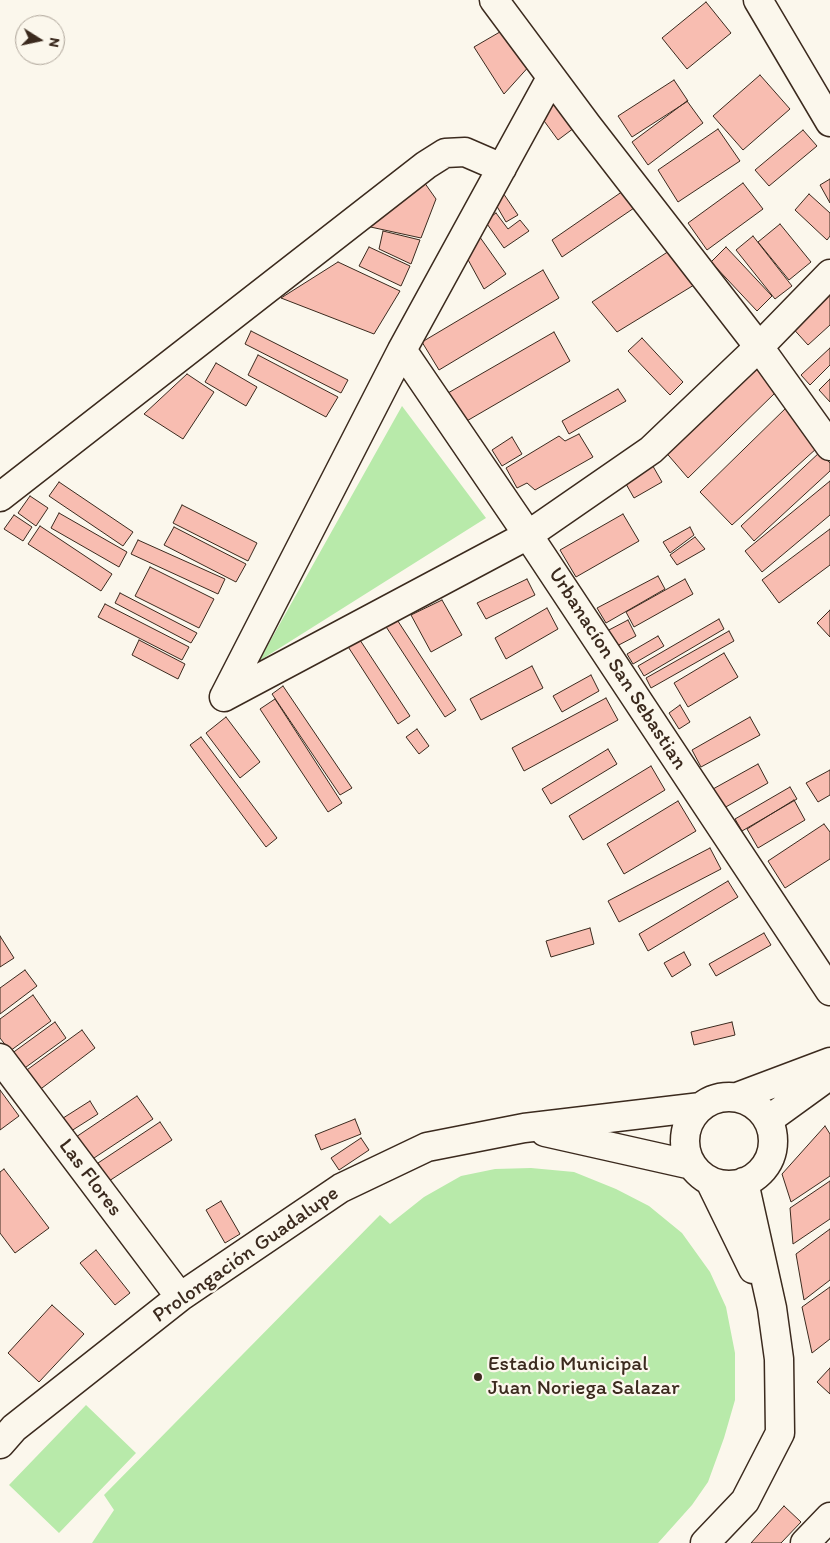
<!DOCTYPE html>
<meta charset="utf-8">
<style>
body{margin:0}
#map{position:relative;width:830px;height:1543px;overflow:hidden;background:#fbf7ec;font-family:Itim,sans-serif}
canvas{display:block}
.north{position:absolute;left:15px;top:15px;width:50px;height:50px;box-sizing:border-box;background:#fbf7ec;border:1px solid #aea59a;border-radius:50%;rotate:100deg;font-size:14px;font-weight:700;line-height:20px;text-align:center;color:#3b2a1e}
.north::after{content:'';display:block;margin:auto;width:18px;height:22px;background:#3b2a1e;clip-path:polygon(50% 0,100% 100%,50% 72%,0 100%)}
</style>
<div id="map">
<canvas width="830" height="1543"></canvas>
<div class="north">N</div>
</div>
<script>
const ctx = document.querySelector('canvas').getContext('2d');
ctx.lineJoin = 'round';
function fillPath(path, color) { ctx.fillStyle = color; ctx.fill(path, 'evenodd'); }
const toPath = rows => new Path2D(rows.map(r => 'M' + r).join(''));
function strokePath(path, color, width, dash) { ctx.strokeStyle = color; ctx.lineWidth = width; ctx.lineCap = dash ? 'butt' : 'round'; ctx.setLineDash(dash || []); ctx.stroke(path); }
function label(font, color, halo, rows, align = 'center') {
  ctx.font = font + ' Itim,sans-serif'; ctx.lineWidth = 4.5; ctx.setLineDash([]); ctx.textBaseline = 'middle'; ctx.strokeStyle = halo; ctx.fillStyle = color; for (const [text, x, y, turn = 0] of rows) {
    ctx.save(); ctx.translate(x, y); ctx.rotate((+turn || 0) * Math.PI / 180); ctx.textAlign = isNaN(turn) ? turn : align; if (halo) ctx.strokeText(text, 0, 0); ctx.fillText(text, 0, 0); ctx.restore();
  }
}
const green = toPath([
 [402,406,486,518,259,661],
 [531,1168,574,1172,616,1189,649,1206,682,1233,710,1272,726,1307,735,1353,735,1400,724,1438,708,1482,692,1505,658,1543,92,1543,114,1510,104,1495,380,1215,390,1224,424,1197,461,1176,495,1169],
 [86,1405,136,1453,59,1533,9,1485]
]);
const building = toPath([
 [706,2,731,33,687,69,662,38,706,2],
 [505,29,532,63,504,94,474,47,505,29],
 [760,75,790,109,743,150,713,116,760,75],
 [674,80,688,101,632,137,618,116,674,80],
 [687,101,703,123,648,165,632,142,687,101],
 [555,103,574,128,558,140,539,114,555,103],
 [718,129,740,161,678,202,658,170,718,129],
 [803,130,817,146,769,186,755,170,803,130],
 [830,179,830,203,820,185,830,179],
 [424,182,436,199,421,238,366,226,424,182],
 [743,183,763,209,707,250,688,223,743,183],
 [626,189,637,206,562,257,552,240,626,189],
 [501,190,518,215,506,222,495,203,501,190],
 [809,194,830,213,830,236,827,240,795,210,809,194],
 [496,213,508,229,520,220,529,231,504,248,485,221,496,213],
 [780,224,811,262,789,280,758,242,780,224],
 [383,231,420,240,411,264,379,249,383,231],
 [477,233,506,274,484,289,466,256,477,233],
 [753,236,792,286,775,299,736,250,753,236],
 [369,247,410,266,401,286,359,266,369,247],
 [726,247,772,296,757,311,711,262,726,247],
 [669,251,694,285,617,332,592,302,669,251],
 [338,262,400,291,374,334,281,298,338,262],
 [543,270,559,298,439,370,422,342,543,270],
 [826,290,830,294,830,325,808,345,789,324,826,290],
 [251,331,348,380,341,393,245,344,251,331],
 [554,332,570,361,465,422,448,393,554,332],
 [642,338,683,382,670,395,628,351,642,338],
 [830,348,830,365,810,385,801,375,830,348],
 [258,355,338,397,326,417,248,375,258,355],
 [216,363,257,387,246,406,205,382,216,363],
 [755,365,777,391,688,478,663,449,755,365],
 [187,374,214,392,183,439,144,414,187,374],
 [830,379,830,402,819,390,830,379],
 [618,389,626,401,569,434,562,421,618,389],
 [788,406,817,448,732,525,700,492,788,406],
 [579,434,593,457,535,490,527,483,517,488,506,468,559,436,565,441,579,434],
 [512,437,522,454,502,466,492,450,512,437],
 [820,452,830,463,830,471,754,541,741,526,820,452],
 [650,461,662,482,634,498,622,477,650,461],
 [830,481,830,515,762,572,745,551,830,481],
 [59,482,133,532,123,546,49,496,59,482],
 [30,496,48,508,36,526,18,513,30,496],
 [182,505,257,543,248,561,173,523,182,505],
 [59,513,127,552,119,567,51,528,59,513],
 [623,514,639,541,576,577,560,550,623,514],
 [14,515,32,527,23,541,4,529,14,515],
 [40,526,112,574,101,591,28,544,40,526],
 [174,527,246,564,236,582,164,545,174,527],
 [690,527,694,535,670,553,663,542,690,527],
 [830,529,830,565,779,603,762,580,830,529],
 [695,537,705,549,677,565,670,555,695,537],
 [138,540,225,579,218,594,131,554,138,540],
 [150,567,214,599,199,628,135,596,150,567],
 [658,576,665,589,606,623,597,608,658,576],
 [527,579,535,595,486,619,477,603,527,579],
 [685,579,693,594,634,627,626,612,685,579],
 [120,593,197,633,191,643,115,603,120,593],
 [442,600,462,635,431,652,411,615,442,600],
 [105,604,189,647,182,660,98,617,105,604],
 [547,608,558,629,506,659,495,638,547,608],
 [390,609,456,710,445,717,379,616,390,609],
 [830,610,830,637,817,623,830,610],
 [719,619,724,629,644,676,638,666,719,619],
 [628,620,636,636,615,647,607,631,628,620],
 [729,631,734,641,651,688,646,678,729,631],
 [356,634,410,716,398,724,345,642,356,634],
 [658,636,664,646,633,664,627,654,658,636],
 [139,640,185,664,178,679,132,655,139,640],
 [724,653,738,677,688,707,674,683,724,653],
 [532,666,543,688,481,720,470,699,532,666],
 [591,675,599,691,562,712,553,696,591,675],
 [283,686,352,788,340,795,272,694,283,686],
 [606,698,618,720,524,771,512,748,606,698],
 [275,699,342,803,328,812,260,709,275,699],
 [680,705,690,722,679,729,669,713,680,705],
 [226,717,260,762,240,778,206,733,226,717],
 [750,717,760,735,701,767,692,750,750,717],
 [417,729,429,746,419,754,406,737,417,729],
 [201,737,277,838,266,847,190,745,201,737],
 [608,749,617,764,551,804,542,789,608,749],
 [758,764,768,783,724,808,713,789,758,764],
 [651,766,665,790,583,840,569,816,651,766],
 [830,770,830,795,818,802,806,783,830,770],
 [790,787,797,799,742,831,735,819,790,787],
 [794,800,805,820,758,848,747,829,794,800],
 [678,801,696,831,624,874,607,844,678,801],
 [824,824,830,832,830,859,785,888,768,861,824,824],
 [710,848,721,869,619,922,608,901,710,848],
 [728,881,738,897,648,951,639,934,728,881],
 [590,928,594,944,551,957,546,941,590,928],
 [764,933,771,945,716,976,709,964,764,933],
 [0,936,14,958,0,967,0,936],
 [684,952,691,965,672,977,664,963,684,952],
 [25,970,37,986,0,1014,0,988,25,970],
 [33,995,51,1021,10,1051,0,1038,0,1019,33,995],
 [55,1022,66,1038,22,1070,11,1054,55,1022],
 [732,1022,735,1035,694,1045,691,1032,732,1022],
 [82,1030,95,1048,38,1091,24,1072,82,1030],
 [0,1090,19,1116,0,1130,0,1090],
 [137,1096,153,1119,91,1160,76,1137,137,1096],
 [90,1101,98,1114,68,1133,60,1120,90,1101],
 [355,1119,361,1134,321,1150,315,1135,355,1119],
 [160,1122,172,1140,109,1181,98,1163,160,1122],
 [825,1126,830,1134,830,1176,791,1202,782,1174,825,1126],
 [361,1138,369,1150,339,1170,331,1158,361,1138],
 [4,1169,49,1228,15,1253,0,1233,0,1172,4,1169],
 [830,1181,830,1219,793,1244,790,1208,830,1181],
 [221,1201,240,1234,225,1243,206,1210,221,1201],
 [830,1229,830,1280,804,1300,796,1254,830,1229],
 [96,1250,130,1293,115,1305,80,1263,96,1250],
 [830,1287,830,1339,812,1353,802,1307,830,1287],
 [52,1305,84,1334,39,1382,8,1353,52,1305],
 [830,1368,830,1394,817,1382,830,1368],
 [784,1506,801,1522,781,1543,751,1543,784,1506]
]);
const street = toPath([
 [494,0,587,125,759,347,830,446],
 [758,0,830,122],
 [402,350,528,535,830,991],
 [0,497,426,165,445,153,465,152,502,168],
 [224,697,528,535,651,450,759,347,830,274],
 [224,697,402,350,551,78],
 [0,1058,180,1297],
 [737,1097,830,1062],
 '685 1141a44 44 0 1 1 88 0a44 44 0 1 1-88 0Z',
 [768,1120,830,1075],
 [545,1132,692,1165],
 [710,1181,753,1269],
 [0,1444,14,1428,180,1297,341,1188,427,1147,524,1128,701,1107],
 [705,1543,745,1501,780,1433,779,1359,772,1308,744,1182]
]);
const secondary = toPath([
 [805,1543,830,1517]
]);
const markers = [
 [478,1377,5,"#3b2a1e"]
];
const streetNames = [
 ["Urbanacíon San Sebastian",617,669,57],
 ["Las Flores",90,1178,53],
 ["Prolongación Guadalupe",246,1255,-35]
];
const poiNames = [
 ["Estadio Municipal",488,1365],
 ["Juan Noriega Salazar",488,1389]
];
fillPath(green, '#b8eaaa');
fillPath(building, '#f8bdb1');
strokePath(building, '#3b2a1e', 1);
strokePath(street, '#3b2a1e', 31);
strokePath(secondary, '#3b2a1e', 31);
strokePath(street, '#fbf7ec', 28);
strokePath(secondary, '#fbf7ec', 28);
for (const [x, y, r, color] of markers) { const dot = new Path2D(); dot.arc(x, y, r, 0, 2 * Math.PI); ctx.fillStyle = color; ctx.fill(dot); strokePath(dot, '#fbf7ec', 2); }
label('21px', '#3b2a1e', '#fbf7ec', streetNames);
label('21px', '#3b2a1e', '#fbf7ec', poiNames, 'left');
</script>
